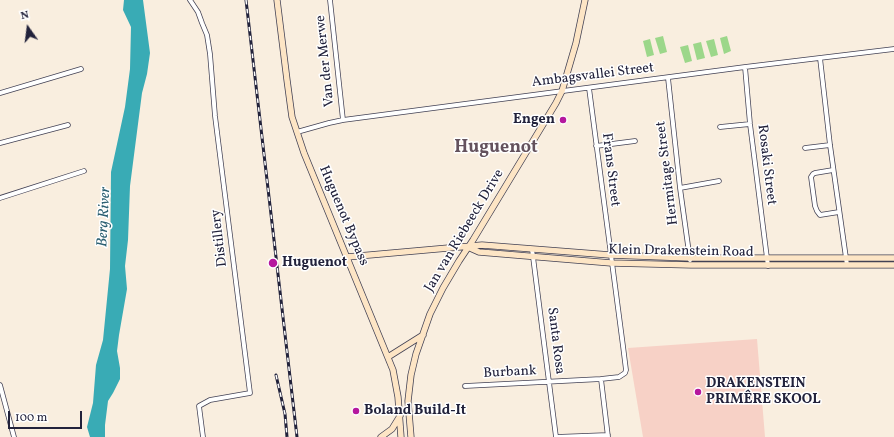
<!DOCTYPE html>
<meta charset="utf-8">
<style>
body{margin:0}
#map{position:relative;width:894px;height:437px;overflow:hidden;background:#f9eedf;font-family:Vollkorn,serif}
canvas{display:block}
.north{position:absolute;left:8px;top:8px;width:40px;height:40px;-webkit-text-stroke:3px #fff;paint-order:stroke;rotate:346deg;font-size:11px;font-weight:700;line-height:16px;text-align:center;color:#22223b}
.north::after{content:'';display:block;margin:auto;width:14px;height:18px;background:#22223b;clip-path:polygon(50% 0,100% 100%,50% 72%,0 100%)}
.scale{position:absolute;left:8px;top:411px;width:74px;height:18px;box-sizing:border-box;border:2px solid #22223b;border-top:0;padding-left:5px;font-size:12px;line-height:14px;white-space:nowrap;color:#22223b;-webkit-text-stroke:3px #fff;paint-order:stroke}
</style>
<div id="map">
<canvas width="894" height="437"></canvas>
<div class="north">N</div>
<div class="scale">100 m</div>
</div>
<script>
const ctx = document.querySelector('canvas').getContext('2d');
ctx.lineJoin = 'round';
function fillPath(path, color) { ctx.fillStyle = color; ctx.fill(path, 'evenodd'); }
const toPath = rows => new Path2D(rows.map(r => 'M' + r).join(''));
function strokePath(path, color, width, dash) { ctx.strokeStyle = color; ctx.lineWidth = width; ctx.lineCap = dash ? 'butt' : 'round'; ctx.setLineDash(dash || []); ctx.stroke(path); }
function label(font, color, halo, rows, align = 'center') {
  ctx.font = font + ' Vollkorn,serif'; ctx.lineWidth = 3; ctx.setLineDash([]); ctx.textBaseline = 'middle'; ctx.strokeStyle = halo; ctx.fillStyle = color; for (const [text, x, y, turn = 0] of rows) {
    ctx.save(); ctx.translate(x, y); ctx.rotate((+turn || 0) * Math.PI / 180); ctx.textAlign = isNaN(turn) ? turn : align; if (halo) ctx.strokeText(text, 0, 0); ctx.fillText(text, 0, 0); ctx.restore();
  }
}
const built = toPath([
 [757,339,765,437,643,437,628,348]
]);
const green = toPath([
 [663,36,667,52,660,54,655,38],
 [727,36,731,51,724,54,720,38],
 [650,39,654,55,647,57,643,41],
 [714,39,718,55,711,57,706,41],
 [701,42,705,58,697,60,693,44],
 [688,45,692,61,685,63,680,47]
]);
const water = toPath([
 [124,0,143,0,150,53,147,74,142,93,130,186,128,240,125,266,127,289,119,335,117,351,120,368,120,379,113,393,108,401,105,425,105,437,90,437,87,427,93,403,96,365,103,340,110,269,111,172,125,107,130,69,131,27,123,10]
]);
const minor = toPath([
 [190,0,198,12,202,23,207,35,210,54,215,116,250,393,210,400,199,406,203,437],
 [330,0,343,120],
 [820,58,830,145,847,265],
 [745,67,750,124,768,266],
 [668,78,680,188,690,260],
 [0,93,81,69],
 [720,127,750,124],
 [297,132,329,123,343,120,745,67,894,49],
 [0,143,68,125],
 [596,146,635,141],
 [805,148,830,145],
 [833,170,815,173,813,174,811,177,815,206,817,211,820,215,839,212],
 [680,188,719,181],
 [0,198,84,171],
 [532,249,556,437],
 [601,379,608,437],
 [0,385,14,437],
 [465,386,601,379,619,377,625,373,626,370,623,346,589,88],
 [556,437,608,435]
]);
const secondary = toPath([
 [277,0,287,80,292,117,304,153,393,370,398,397,401,437],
 [470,248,479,252,611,263,691,265,894,265],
 [347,257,482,245,610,255,690,258,894,258],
 [388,357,423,335],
 [381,437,392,429,400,416],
 [411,437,408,401,411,375,416,354,430,314,443,288,459,261,473,240,556,103,562,91,576,43,585,0]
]);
const rail = toPath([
 [246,0,297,437],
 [276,375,285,414,287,437]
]);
const markers = [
 [563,120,4,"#b5179e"],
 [273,263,5,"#b5179e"],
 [698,392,4,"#b5179e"],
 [356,411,4,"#b5179e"]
];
const streetNames = [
 ["Van der Merwe",326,61,-96],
 ["Ambagsvallei Street",593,76,-7],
 ["Rosaki Street",766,165,83],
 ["Frans Street",610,170,83],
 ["Hermitage Street",668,173,-97],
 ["Huguenot Bypass",343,216,67],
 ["Jan van Riebeeck Drive",465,231,-59],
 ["Distillery",220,238,-97],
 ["Klein Drakenstein Road",681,252,1],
 ["Santa Rosa",555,341,83],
 ["Burbank",510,373,-3]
];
const poiNames = [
 ["Engen",555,120,"right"],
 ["Huguenot",282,263],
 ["DRAKENSTEIN",706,384],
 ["PRIMÊRE SKOOL",706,400],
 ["Boland Build-It",364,411]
];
const waterNames = [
 ["Berg River",105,217,-87]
];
const districtNames = [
 ["Huguenot",496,149]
];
fillPath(built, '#f7d1c6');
fillPath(green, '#9cd78a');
fillPath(water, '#39abb5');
strokePath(minor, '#424154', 5.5);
strokePath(secondary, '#424154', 7);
strokePath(minor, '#fff', 4);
strokePath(secondary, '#fde5c5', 5.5);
strokePath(rail, '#22223b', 3);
strokePath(rail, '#fff', 1.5, [4.5]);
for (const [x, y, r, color] of markers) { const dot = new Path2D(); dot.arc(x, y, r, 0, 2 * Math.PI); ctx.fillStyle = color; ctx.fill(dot); strokePath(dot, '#fff', 1.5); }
label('14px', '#22223b', '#fff', streetNames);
label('bold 14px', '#22223b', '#fff', poiNames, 'left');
label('italic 15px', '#2c6072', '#fff', waterNames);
label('bold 18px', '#64525d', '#fff', districtNames);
</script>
